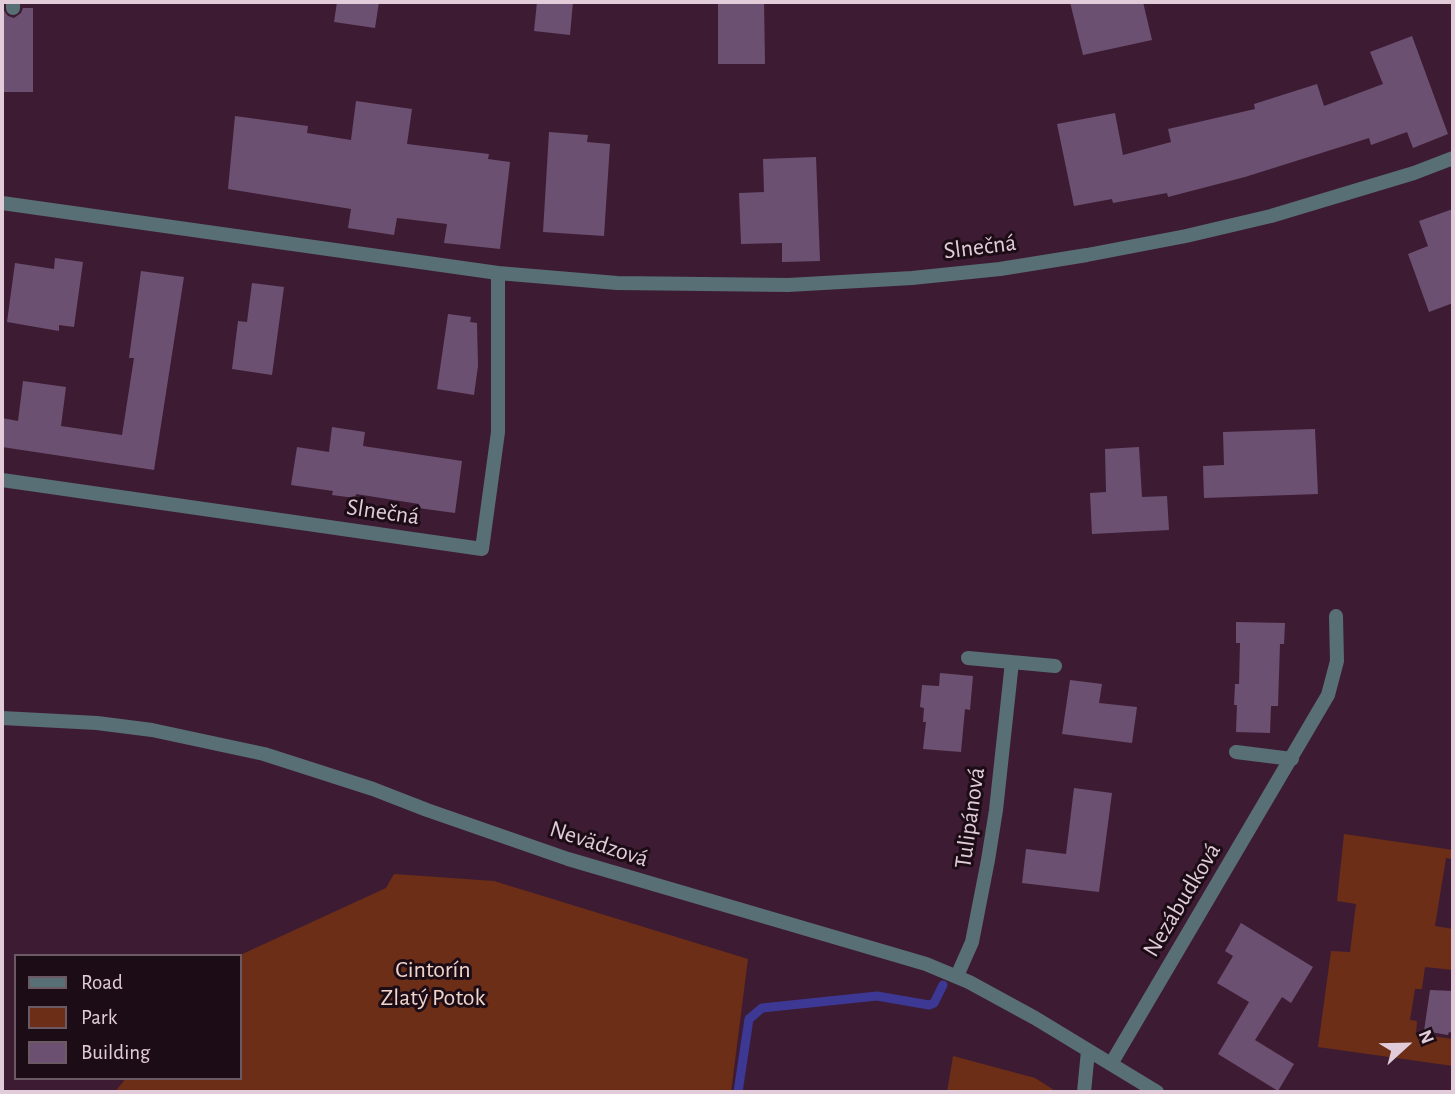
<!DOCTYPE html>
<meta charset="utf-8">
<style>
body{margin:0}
#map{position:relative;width:1455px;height:1094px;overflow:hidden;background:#3d1c33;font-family:"Alegreya Sans",sans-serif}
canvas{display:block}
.frame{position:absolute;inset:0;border:4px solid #e2ccda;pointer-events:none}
.legend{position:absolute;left:14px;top:954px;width:228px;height:126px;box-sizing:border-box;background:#1b0c16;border:2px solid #6b5964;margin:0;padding:9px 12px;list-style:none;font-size:21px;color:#e2ccda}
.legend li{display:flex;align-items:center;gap:14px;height:35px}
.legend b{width:35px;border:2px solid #6b5964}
.north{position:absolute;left:1371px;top:1010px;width:70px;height:70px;-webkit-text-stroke:5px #1b0c16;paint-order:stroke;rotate:68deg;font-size:19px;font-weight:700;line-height:28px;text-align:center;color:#e2ccda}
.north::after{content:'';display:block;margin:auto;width:24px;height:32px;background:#e2ccda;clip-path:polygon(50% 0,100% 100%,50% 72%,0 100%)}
</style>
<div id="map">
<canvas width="1455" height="1094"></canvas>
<div class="frame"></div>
<ul class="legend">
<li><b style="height:9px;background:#596f76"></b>Road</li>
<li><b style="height:19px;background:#6c2e17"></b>Park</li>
<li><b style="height:19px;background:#6c5072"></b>Building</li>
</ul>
<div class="north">N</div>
</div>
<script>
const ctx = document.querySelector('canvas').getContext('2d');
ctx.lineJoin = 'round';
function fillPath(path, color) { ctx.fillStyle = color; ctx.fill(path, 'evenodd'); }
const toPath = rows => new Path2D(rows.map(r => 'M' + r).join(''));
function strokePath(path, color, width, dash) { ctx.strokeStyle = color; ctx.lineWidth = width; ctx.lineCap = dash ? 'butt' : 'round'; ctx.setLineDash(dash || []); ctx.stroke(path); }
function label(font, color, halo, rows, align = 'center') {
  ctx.font = font + ' "Alegreya Sans",sans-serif'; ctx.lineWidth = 6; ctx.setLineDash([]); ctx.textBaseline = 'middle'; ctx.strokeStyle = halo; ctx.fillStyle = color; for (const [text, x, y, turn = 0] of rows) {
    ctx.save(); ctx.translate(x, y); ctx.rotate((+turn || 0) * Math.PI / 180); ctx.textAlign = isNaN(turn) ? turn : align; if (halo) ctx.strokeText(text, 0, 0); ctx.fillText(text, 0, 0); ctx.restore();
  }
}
const green = toPath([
 [1344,834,1453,850,1453,859,1446,858,1435,926,1453,929,1453,970,1425,967,1422,989,1415,989,1410,1020,1417,1021,1416,1034,1453,1039,1453,1066,1318,1047,1331,951,1350,952,1356,904,1337,901],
 [394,874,494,881,748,959,731,1092,115,1092,126,1078,240,1078,238,956,386,888],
 [953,1056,1035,1078,1057,1092,947,1092]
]);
const stream = toPath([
 [738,1092,749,1019,762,1008,877,996,929,1005,934,1003,943,985]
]);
const building = toPath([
 [337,2,379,2,375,28,334,22],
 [537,2,573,2,570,35,534,31],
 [718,2,764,2,765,64,718,64],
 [1070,2,1143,2,1152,40,1083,55],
 [2,8,8,16,14,18,21,13,23,8,33,8,33,92,2,92],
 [1412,36,1448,134,1413,148,1407,132,1371,145,1369,138,1245,177,1168,197,1167,193,1113,203,1112,199,1074,206,1057,124,1115,113,1123,155,1171,142,1168,129,1255,109,1254,104,1317,84,1324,106,1383,84,1370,52],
 [356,101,412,109,407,144,489,154,488,159,510,162,500,249,444,243,447,224,397,218,394,235,348,228,351,209,228,189,235,116,308,126,307,133,351,140],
 [549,132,588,135,587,142,610,144,604,236,543,232],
 [816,157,820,261,782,262,782,243,741,244,739,193,764,192,763,159],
 [1453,209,1453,303,1429,312,1408,254,1428,246,1419,221],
 [55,258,83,262,74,327,59,325,59,331,7,322,15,263,54,269],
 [141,271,184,277,154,470,2,447,2,418,18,421,23,381,66,387,61,426,122,435,134,358,129,358],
 [252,283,284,287,272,375,232,369,238,321,247,322],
 [448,314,471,317,470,322,477,323,478,366,474,395,437,389],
 [332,427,365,432,363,446,462,461,455,513,418,508,419,504,356,494,355,498,332,495,333,491,291,485,297,447,329,452],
 [1315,429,1318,494,1204,498,1203,466,1224,465,1223,432],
 [1139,447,1142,497,1167,496,1169,530,1092,534,1090,493,1106,492,1105,449],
 [1236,622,1285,623,1284,644,1280,644,1278,706,1271,706,1270,733,1236,732,1237,705,1234,705,1235,684,1239,684,1240,643,1236,643],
 [940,673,973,676,970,710,965,709,961,752,923,749,926,722,923,722,924,708,920,707,922,685,939,686],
 [1070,680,1102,684,1099,703,1137,707,1132,743,1062,734],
 [1074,788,1112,793,1099,892,1022,883,1026,849,1066,854],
 [1241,923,1313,967,1291,1003,1282,997,1255,1040,1294,1064,1278,1091,1218,1054,1249,1002,1217,983,1233,956,1225,951],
 [1430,990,1453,991,1453,1033,1449,1032,1448,1035,1424,1031]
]);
const lane = toPath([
 [13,8,13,2],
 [1236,752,1292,759]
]);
const street = toPath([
 [2,203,498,273,617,283,788,285,912,278,1000,269,1087,255,1186,236,1271,216,1414,173,1453,158],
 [2,480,482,549,498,432,498,273],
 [968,658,1055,666],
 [2,718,97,723,152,730,264,754,373,789,427,810,568,859,926,964,969,982,1035,1018,1157,1092],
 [957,976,972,942,988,860,996,810,1012,662],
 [1111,1064,1328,695,1337,661,1336,616],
 [1084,1092,1088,1051]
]);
const streetNames = [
 ["Slnečná",980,247,-7],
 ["Slnečná",383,512,8],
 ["Tulipánová",970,818,-82],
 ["Nevädzová",599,844,18],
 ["Nezábudková",1182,900,-59]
];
const parkNames = [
 ["Cintorín",433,970],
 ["Zlatý Potok",433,998]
];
fillPath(green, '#6c2e17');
strokePath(stream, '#3d3894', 9);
fillPath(building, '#6c5072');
strokePath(lane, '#596f76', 14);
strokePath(street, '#596f76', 14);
label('24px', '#e2ccda', '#1b0c16', streetNames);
label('24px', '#f1d4ca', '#1b0c16', parkNames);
</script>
